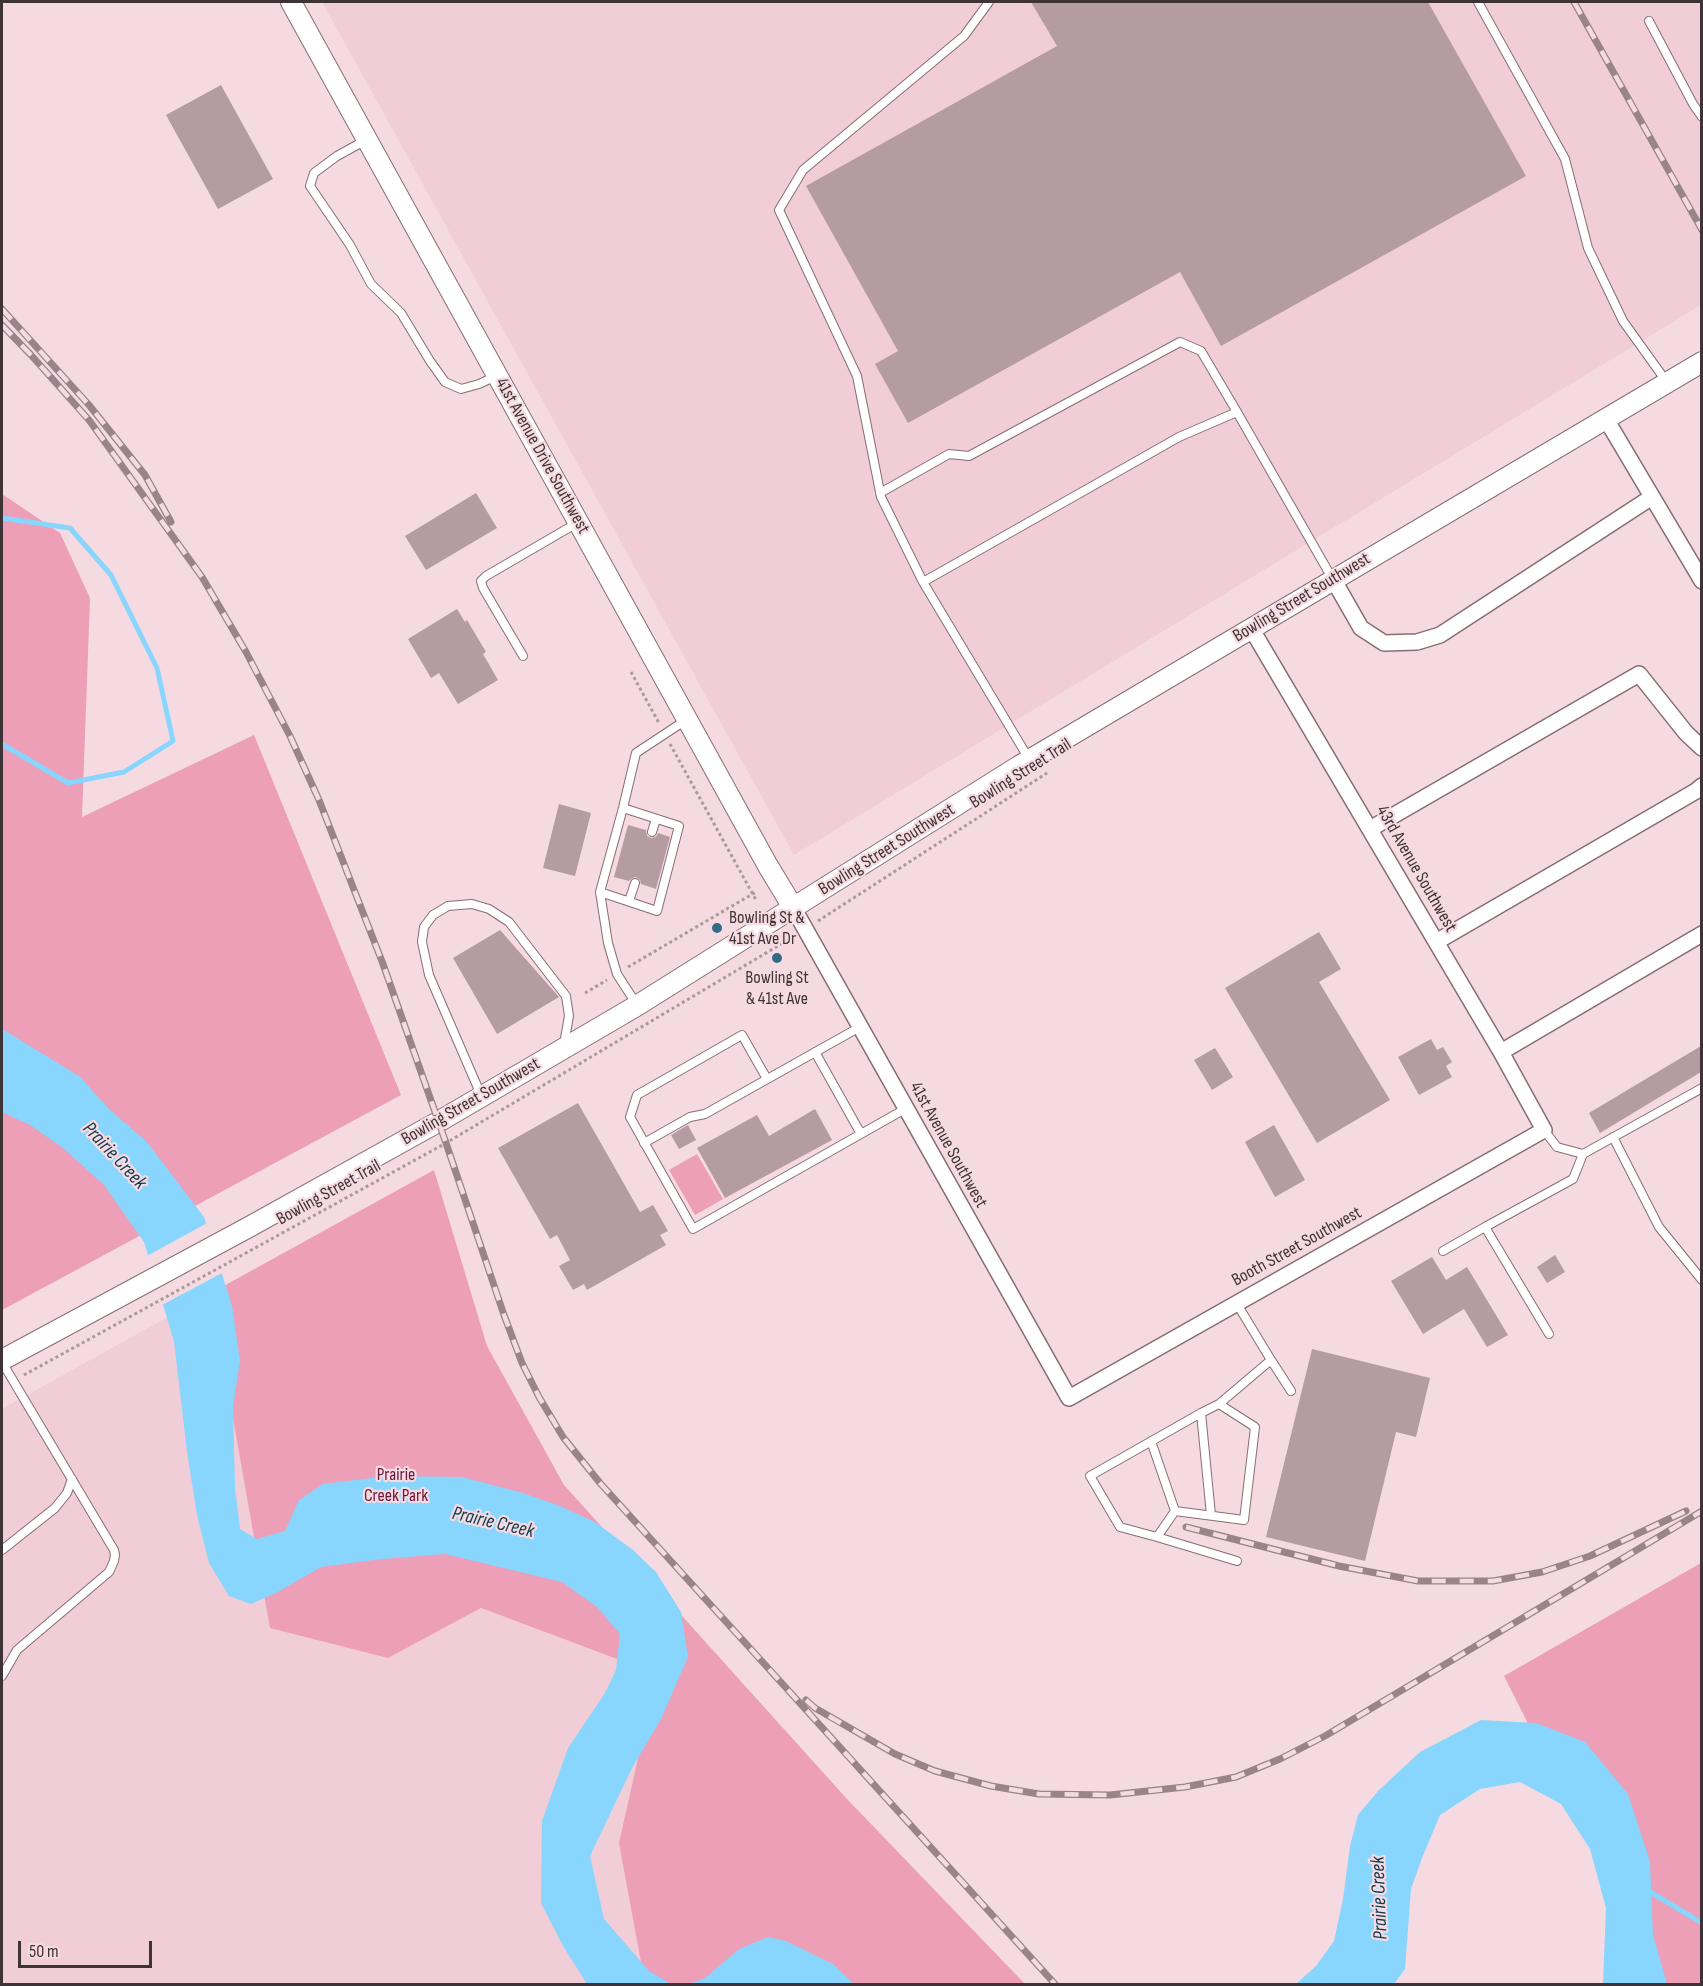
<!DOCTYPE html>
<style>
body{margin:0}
#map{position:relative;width:1703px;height:1986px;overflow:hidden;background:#f6dae2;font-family:"Sofia Sans Condensed",sans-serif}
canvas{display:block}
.frame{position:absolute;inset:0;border:3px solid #3e3336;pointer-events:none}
.scale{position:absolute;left:18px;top:1941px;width:134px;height:27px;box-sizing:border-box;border:3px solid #3e3336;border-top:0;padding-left:8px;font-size:18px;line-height:21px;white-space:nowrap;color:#3e3336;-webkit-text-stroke:4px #f6dae2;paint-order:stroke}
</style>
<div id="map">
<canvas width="1703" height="1986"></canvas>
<div class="frame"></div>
<div class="scale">50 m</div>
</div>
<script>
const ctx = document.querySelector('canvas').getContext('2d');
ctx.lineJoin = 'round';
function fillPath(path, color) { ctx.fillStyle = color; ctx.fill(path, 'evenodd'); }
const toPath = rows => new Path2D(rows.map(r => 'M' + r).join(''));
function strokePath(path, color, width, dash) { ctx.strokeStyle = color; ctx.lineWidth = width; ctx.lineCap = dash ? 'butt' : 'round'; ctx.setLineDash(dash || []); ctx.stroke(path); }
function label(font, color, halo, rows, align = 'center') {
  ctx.font = font + ' "Sofia Sans Condensed",sans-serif'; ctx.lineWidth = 4.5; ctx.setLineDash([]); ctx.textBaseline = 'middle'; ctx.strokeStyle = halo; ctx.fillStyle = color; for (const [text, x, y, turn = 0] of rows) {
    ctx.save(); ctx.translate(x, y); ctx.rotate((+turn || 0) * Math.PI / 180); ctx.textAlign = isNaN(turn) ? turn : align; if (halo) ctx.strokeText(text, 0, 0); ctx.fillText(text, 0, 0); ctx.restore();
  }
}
const built = toPath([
 [322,2,1701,2,1701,305,794,855],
 [211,1293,388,1658,481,1608,657,1674,645,1984,2,1984,2,1409]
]);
const green = toPath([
 [2,494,60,533,90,598,82,817,254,735,401,1095,2,1310],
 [697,1154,723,1199,695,1215,669,1170],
 [434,1170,487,1346,564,1485,847,1799,1025,1984,645,1984,619,1843,657,1674,481,1608,388,1658,270,1628,211,1293],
 [1701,1563,1701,1984,1642,1984,1612,1890,1504,1676]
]);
const water = toPath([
 [2,1029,79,1076,110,1110,146,1141,204,1217,232,1306,240,1361,233,1406,235,1488,240,1529,257,1539,285,1531,299,1500,323,1484,387,1476,462,1477,523,1493,560,1506,595,1522,633,1550,656,1572,681,1612,688,1657,661,1719,632,1768,590,1856,604,1919,649,1971,671,1984,587,1984,563,1946,541,1903,542,1821,568,1748,605,1693,616,1670,620,1634,597,1607,562,1582,445,1554,382,1559,321,1567,276,1593,251,1604,229,1596,209,1563,197,1515,187,1452,174,1341,144,1242,104,1185,63,1148,30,1125,2,1112],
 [1481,1720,1536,1723,1585,1742,1628,1794,1650,1862,1653,1935,1667,1984,1603,1984,1606,1908,1590,1849,1561,1804,1520,1782,1480,1789,1440,1815,1422,1858,1411,1889,1405,1969,1394,1984,1296,1984,1316,1966,1334,1941,1343,1899,1350,1846,1358,1815,1378,1791,1420,1752],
 [768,1937,786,1941,833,1964,854,1984,690,1984,705,1978,739,1949]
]);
const pier = toPath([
 [209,1222,224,1272,160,1306,145,1257]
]);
const stream = toPath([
 [2,518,70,528,111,575,157,668,173,741,124,772,68,783,2,744],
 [1647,1890,1702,1923]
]);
const building = toPath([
 [1031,2,1428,2,1526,176,1221,346,1180,272,908,423,875,364,898,351,806,186,1057,46],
 [221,85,273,179,218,209,166,115],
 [476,493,497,528,426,570,405,536],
 [457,609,465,622,467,620,486,652,483,654,498,680,458,704,439,673,431,678,408,639],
 [559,804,591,813,575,876,543,868],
 [628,825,646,830,647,836,651,838,656,837,658,833,670,837,656,889,641,884,640,880,636,877,632,878,629,881,614,877],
 [500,930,559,997,497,1034,453,958],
 [1319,932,1341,969,1319,982,1390,1100,1317,1143,1225,988],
 [1431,1039,1437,1050,1443,1047,1452,1062,1446,1066,1452,1077,1419,1095,1398,1057],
 [1701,1046,1701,1072,1600,1133,1589,1113],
 [1215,1048,1233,1077,1212,1090,1194,1060],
 [578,1103,640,1212,653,1205,668,1231,660,1235,666,1245,587,1290,584,1284,573,1290,559,1266,570,1260,557,1235,550,1239,498,1148],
 [815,1109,832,1140,725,1198,697,1148,757,1115,769,1136],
 [688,1125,696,1140,679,1149,671,1135],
 [1274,1125,1305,1180,1275,1197,1245,1142],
 [1555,1255,1565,1272,1547,1283,1537,1267],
 [1432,1257,1446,1280,1467,1267,1508,1335,1487,1347,1464,1309,1423,1334,1391,1281],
 [1312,1349,1430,1378,1416,1437,1396,1432,1365,1561,1266,1537]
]);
const path = toPath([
 [631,672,659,723],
 [670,744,756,900],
 [818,921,1047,773],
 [628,967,756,892],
 [585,993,607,980],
 [24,1375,446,1143,793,937]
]);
const lane = toPath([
 [1478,2,1565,159,1588,248,1623,321,1666,381],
 [1649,21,1693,104,1702,117],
 [366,140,337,156,314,173,310,186,350,245,371,284,401,313,430,361,445,382,461,389,479,384,496,376],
 [880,493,949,454,969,456,1180,342,1201,351,1237,412],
 [923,582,881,497,857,376,779,210,803,170,964,36,989,2],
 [523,656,483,588,481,581,486,576,577,523],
 [1029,759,923,582,1179,437,1237,412,1332,578],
 [652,832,656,819],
 [600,892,657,911,679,826,623,808],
 [629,901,635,883],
 [637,1005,617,974,608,943,600,892,623,808,636,753,686,720],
 [815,1052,861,1134],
 [767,1079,742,1035,637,1095,630,1117,693,1229,905,1109],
 [481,1095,429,975,422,942,424,927,433,915,448,906,472,904,489,909,509,922,566,996,569,1016,564,1044],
 [1544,1130,1557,1147,1583,1154,1702,1088],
 [1613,1137,1659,1227,1702,1280],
 [644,1143,690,1117,705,1114,860,1027],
 [1443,1251,1485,1227],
 [1549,1334,1485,1227,1573,1179,1583,1154],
 [1271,1360,1291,1391],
 [2,1362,114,1550,115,1555,114,1561,109,1572,17,1650,2,1676],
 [1219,1404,1271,1360,1237,1304],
 [1201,1413,1211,1515],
 [1151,1441,1175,1511,1157,1537,1120,1527,1090,1476,1201,1413,1219,1404,1255,1427,1244,1520,1175,1511],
 [1157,1537,1237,1561],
 [2,1550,55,1508,67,1493,72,1479]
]);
const street = toPath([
 [1606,419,1702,581],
 [1333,579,1361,628,1384,643,1417,642,1440,635,1652,497],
 [1370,829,1639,674,1686,733,1702,748],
 [794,909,1069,1398,1544,1130,1501,1052,1251,628],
 [1436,942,1696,791,1702,786],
 [1501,1052,1702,934]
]);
const secondary = toPath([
 [291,2,768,866,794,909],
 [2,1360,249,1227,438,1122,638,1005,1019,766,1702,362]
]);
const rail = toPath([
 [1574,2,1702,230],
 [2,309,89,405,145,475,171,522],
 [2,325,31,355,89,420,202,577,246,652,290,736,319,800,383,964,446,1143,504,1315,522,1363,539,1397,563,1437,600,1483,1055,1984],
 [1186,1527,1339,1566,1418,1581,1493,1581,1542,1572,1590,1556,1686,1511],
 [806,1700,815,1708,895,1754,935,1771,991,1786,1039,1794,1110,1795,1185,1787,1236,1777,1280,1759,1325,1736,1702,1511]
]);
const markers = [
 [717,928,6,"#326b85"],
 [777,958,6,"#326b85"]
];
const streetNames = [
 ["41st Avenue Drive Southwest",542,456,61],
 ["Bowling Street Southwest",1302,598,-31],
 ["Bowling Street Trail",1021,774,-32],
 ["Bowling Street Southwest",887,850,-32],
 ["43rd Avenue Southwest",1416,869,60],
 ["Bowling Street Southwest",471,1102,-30],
 ["41st Avenue Southwest",948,1145,61],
 ["Bowling Street Trail",329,1193,-29],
 ["Booth Street Southwest",1297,1247,-29]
];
const poiNames = [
 ["Bowling St &",729,918],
 ["41st Ave Dr",729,939],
 ["Bowling St",777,978,"center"],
 ["& 41st Ave",777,999,"center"]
];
const parkNames = [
 ["Prairie",396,1475],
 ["Creek Park",396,1496]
];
const waterNames = [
 ["Prairie Creek",114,1156,47],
 ["Prairie Creek",493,1523,13],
 ["Prairie Creek",1380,1898,-92]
];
fillPath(built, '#f1cdd7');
fillPath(green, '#ec9fb7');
fillPath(water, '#88d6fd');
fillPath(pier, '#f6dae2');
strokePath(stream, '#88d6fd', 5);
fillPath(building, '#b59ba2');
strokePath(lane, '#866d74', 10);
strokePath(street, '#866d74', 18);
strokePath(secondary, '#866d74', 22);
strokePath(path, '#ad989e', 3, [3, 3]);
strokePath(lane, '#fff', 8);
strokePath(street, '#fff', 15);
strokePath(secondary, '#fff', 20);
strokePath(rail, '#98848a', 7);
strokePath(rail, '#f6dae2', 4.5, [14]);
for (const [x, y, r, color] of markers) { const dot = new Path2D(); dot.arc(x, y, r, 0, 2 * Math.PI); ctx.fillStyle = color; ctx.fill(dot); strokePath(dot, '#f6dae2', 2); }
label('18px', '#3e3336', '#f6dae2', streetNames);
label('18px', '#3e3336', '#f6dae2', poiNames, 'left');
label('18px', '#69183a', '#f6dae2', parkNames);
label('italic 20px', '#0f3d50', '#f6dae2', waterNames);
</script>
